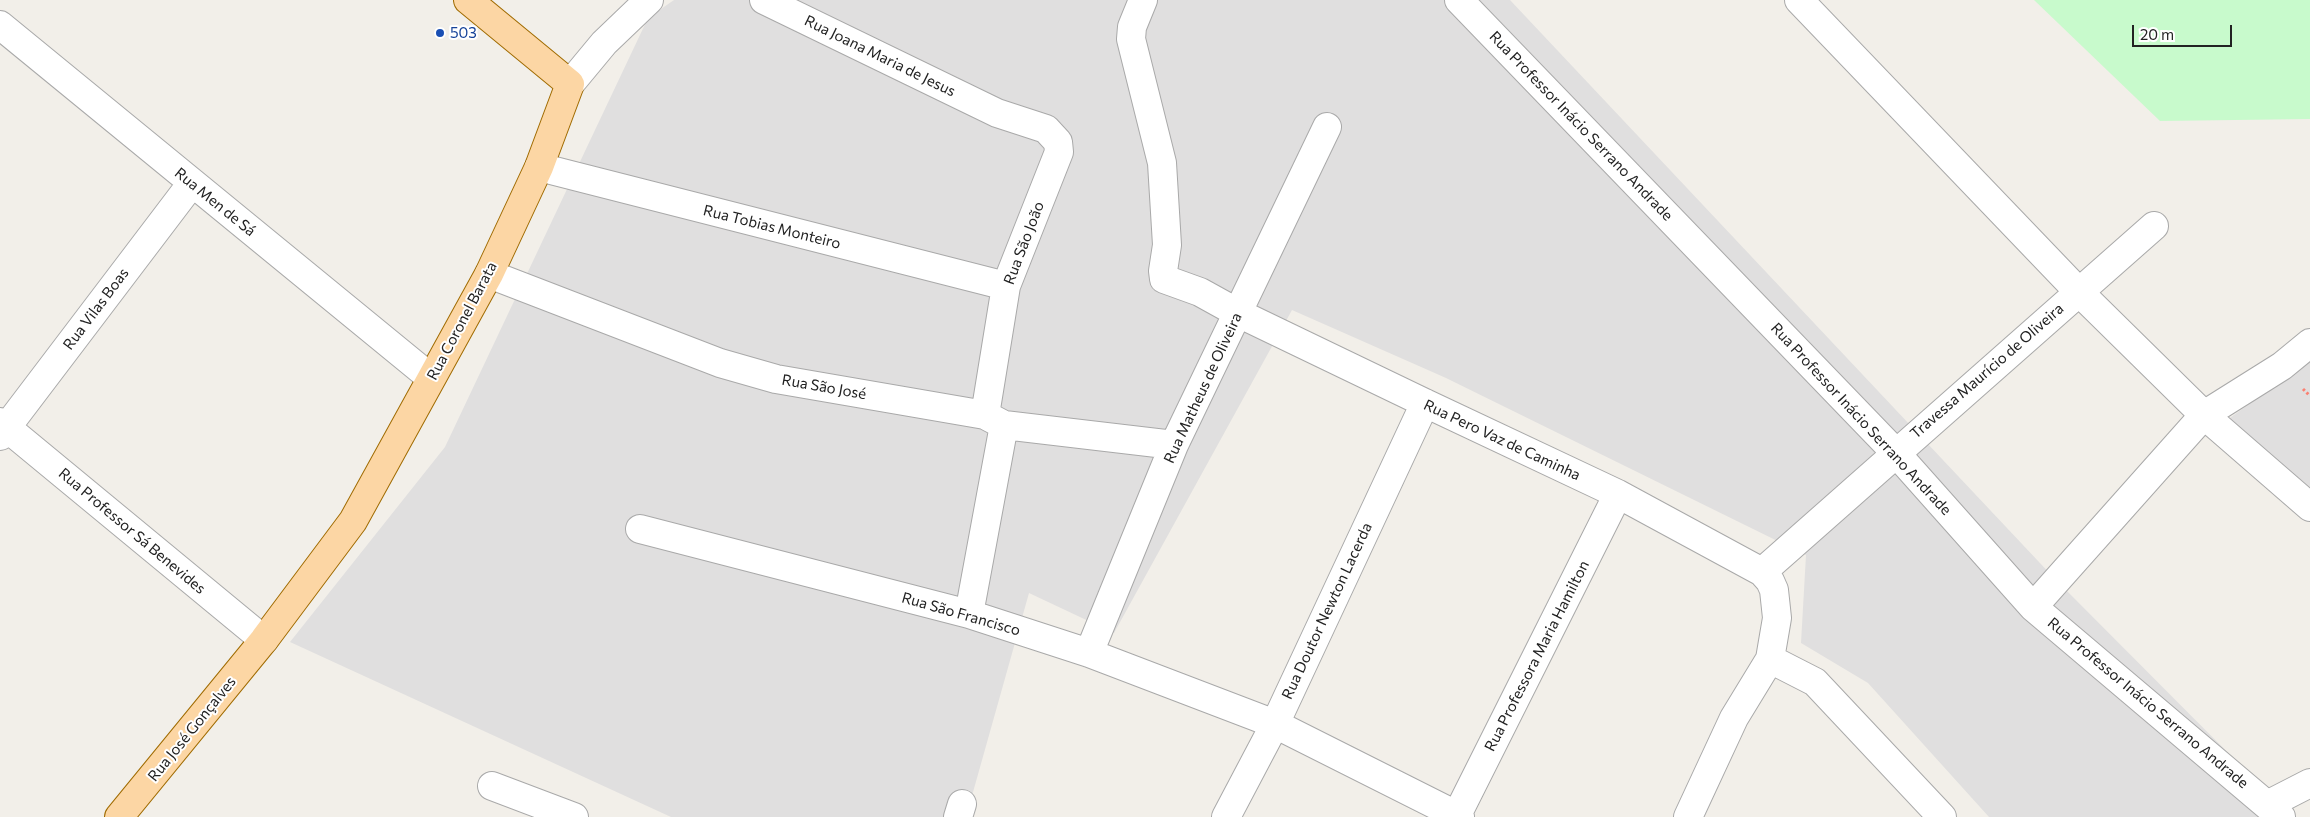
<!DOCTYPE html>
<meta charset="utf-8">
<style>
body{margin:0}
#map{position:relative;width:2310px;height:817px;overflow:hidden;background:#f2efe9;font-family:Commissioner,sans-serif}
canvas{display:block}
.scale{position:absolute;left:2132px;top:25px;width:100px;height:22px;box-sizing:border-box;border:2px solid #222;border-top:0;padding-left:6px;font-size:15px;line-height:18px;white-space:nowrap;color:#222;-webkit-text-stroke:4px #fff;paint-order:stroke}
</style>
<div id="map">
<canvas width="2310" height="817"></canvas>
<div class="scale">20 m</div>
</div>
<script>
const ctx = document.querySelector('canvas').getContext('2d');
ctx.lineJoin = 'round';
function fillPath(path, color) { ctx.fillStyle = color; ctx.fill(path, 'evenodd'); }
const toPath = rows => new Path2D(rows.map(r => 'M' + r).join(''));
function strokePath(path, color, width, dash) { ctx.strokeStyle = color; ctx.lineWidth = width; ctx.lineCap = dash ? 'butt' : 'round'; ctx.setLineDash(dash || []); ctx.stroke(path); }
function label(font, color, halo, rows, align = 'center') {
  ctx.font = font + ' Commissioner,sans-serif'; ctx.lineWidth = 4; ctx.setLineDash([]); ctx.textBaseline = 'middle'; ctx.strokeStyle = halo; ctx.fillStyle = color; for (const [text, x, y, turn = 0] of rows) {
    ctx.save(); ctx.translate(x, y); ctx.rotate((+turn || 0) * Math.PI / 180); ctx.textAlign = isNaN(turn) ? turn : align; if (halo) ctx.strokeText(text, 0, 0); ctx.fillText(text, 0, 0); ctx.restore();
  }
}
const residential = toPath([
 [674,0,1510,0,2055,579,2292,817,1989,817,1868,683,1801,643,1806,555,1446,378,1292,310,1114,633,1029,593,966,817,671,817,290,642,445,447,648,18],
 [2310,360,2310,499,2227,420]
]);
const park = toPath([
 [2034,0,2310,0,2310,119,2160,121]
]);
const path = toPath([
 [2303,389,2310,396]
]);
const minor = toPath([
 [764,0,997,113,1046,129,1058,142,1059,152,1006,286,985,415],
 [1143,0,1132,27,1131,39,1162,163,1167,245,1163,271,1164,279,1200,292,1238,313,1425,403,1618,494,1762,572,1770,581,1774,590,1777,618,1770,659,1734,718,1688,817],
 [1459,0,1895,452,2033,607,2281,817],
 [1799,0,2078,291,2204,415,2310,507],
 [0,25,431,378],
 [570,84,604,43,649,0],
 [539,167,1006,286],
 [489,274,720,363,776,379,985,415,1004,425,1174,445],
 [0,422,264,640],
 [0,436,192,183],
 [640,529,969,614,1089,653,1275,724,1460,817],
 [1762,572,2154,226],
 [2033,607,2204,415,2282,366,2310,343],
 [969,614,1004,425],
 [1089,653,1174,445,1327,127],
 [1770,659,1815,682,1942,817],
 [492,786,574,817],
 [2269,804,2310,783],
 [958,817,962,804],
 [1226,817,1275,724,1425,403],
 [1456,817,1618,494]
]);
const major = toPath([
 [119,817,264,640,353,521,489,274,539,167,570,84,468,0]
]);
const markers = [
 [440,33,5,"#1a4fb4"]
];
const transitNames = [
 ["503",450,33]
];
const streetNames = [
 ["Rua Joana Maria de Jesus",880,56,26],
 ["Rua Professor Inácio Serrano Andrade",1581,126,46],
 ["Rua Men de Sá",215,202,39],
 ["Rua Tobias Monteiro",772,227,14],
 ["Rua São João",1024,243,-69],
 ["Rua Vilas Boas",96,309,-53],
 ["Rua Coronel Barata",462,321,-62],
 ["Travessa Maurício de Oliveira",1987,371,-41],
 ["Rua São José",824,387,10],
 ["Rua Matheus de Oliveira",1203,388,-65],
 ["Rua Professor Inácio Serrano Andrade",1861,419,47],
 ["Rua Pero Vaz de Caminha",1502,440,25],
 ["Rua Professor Sá Benevides",132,531,40],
 ["Rua Doutor Newton Lacerda",1327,611,-65],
 ["Rua São Francisco",961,614,16],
 ["Rua Professora Maria Hamilton",1537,656,-63],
 ["Rua Professor Inácio Serrano Andrade",2148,703,40],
 ["Rua José Gonçalves",192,729,-51]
];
fillPath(residential, '#e0dfdf');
fillPath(park, '#c8facc');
strokePath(minor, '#a9a9a9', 30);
strokePath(major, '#a06b00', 30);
strokePath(path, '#fa8072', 3, [2.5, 2.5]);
strokePath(minor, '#fff', 28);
strokePath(major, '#fcd6a4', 28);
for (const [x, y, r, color] of markers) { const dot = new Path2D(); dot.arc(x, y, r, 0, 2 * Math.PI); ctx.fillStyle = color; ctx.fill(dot); strokePath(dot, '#fff', 2); }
label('15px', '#164399', '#fff', transitNames, 'left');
label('15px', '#222', '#fff', streetNames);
</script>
